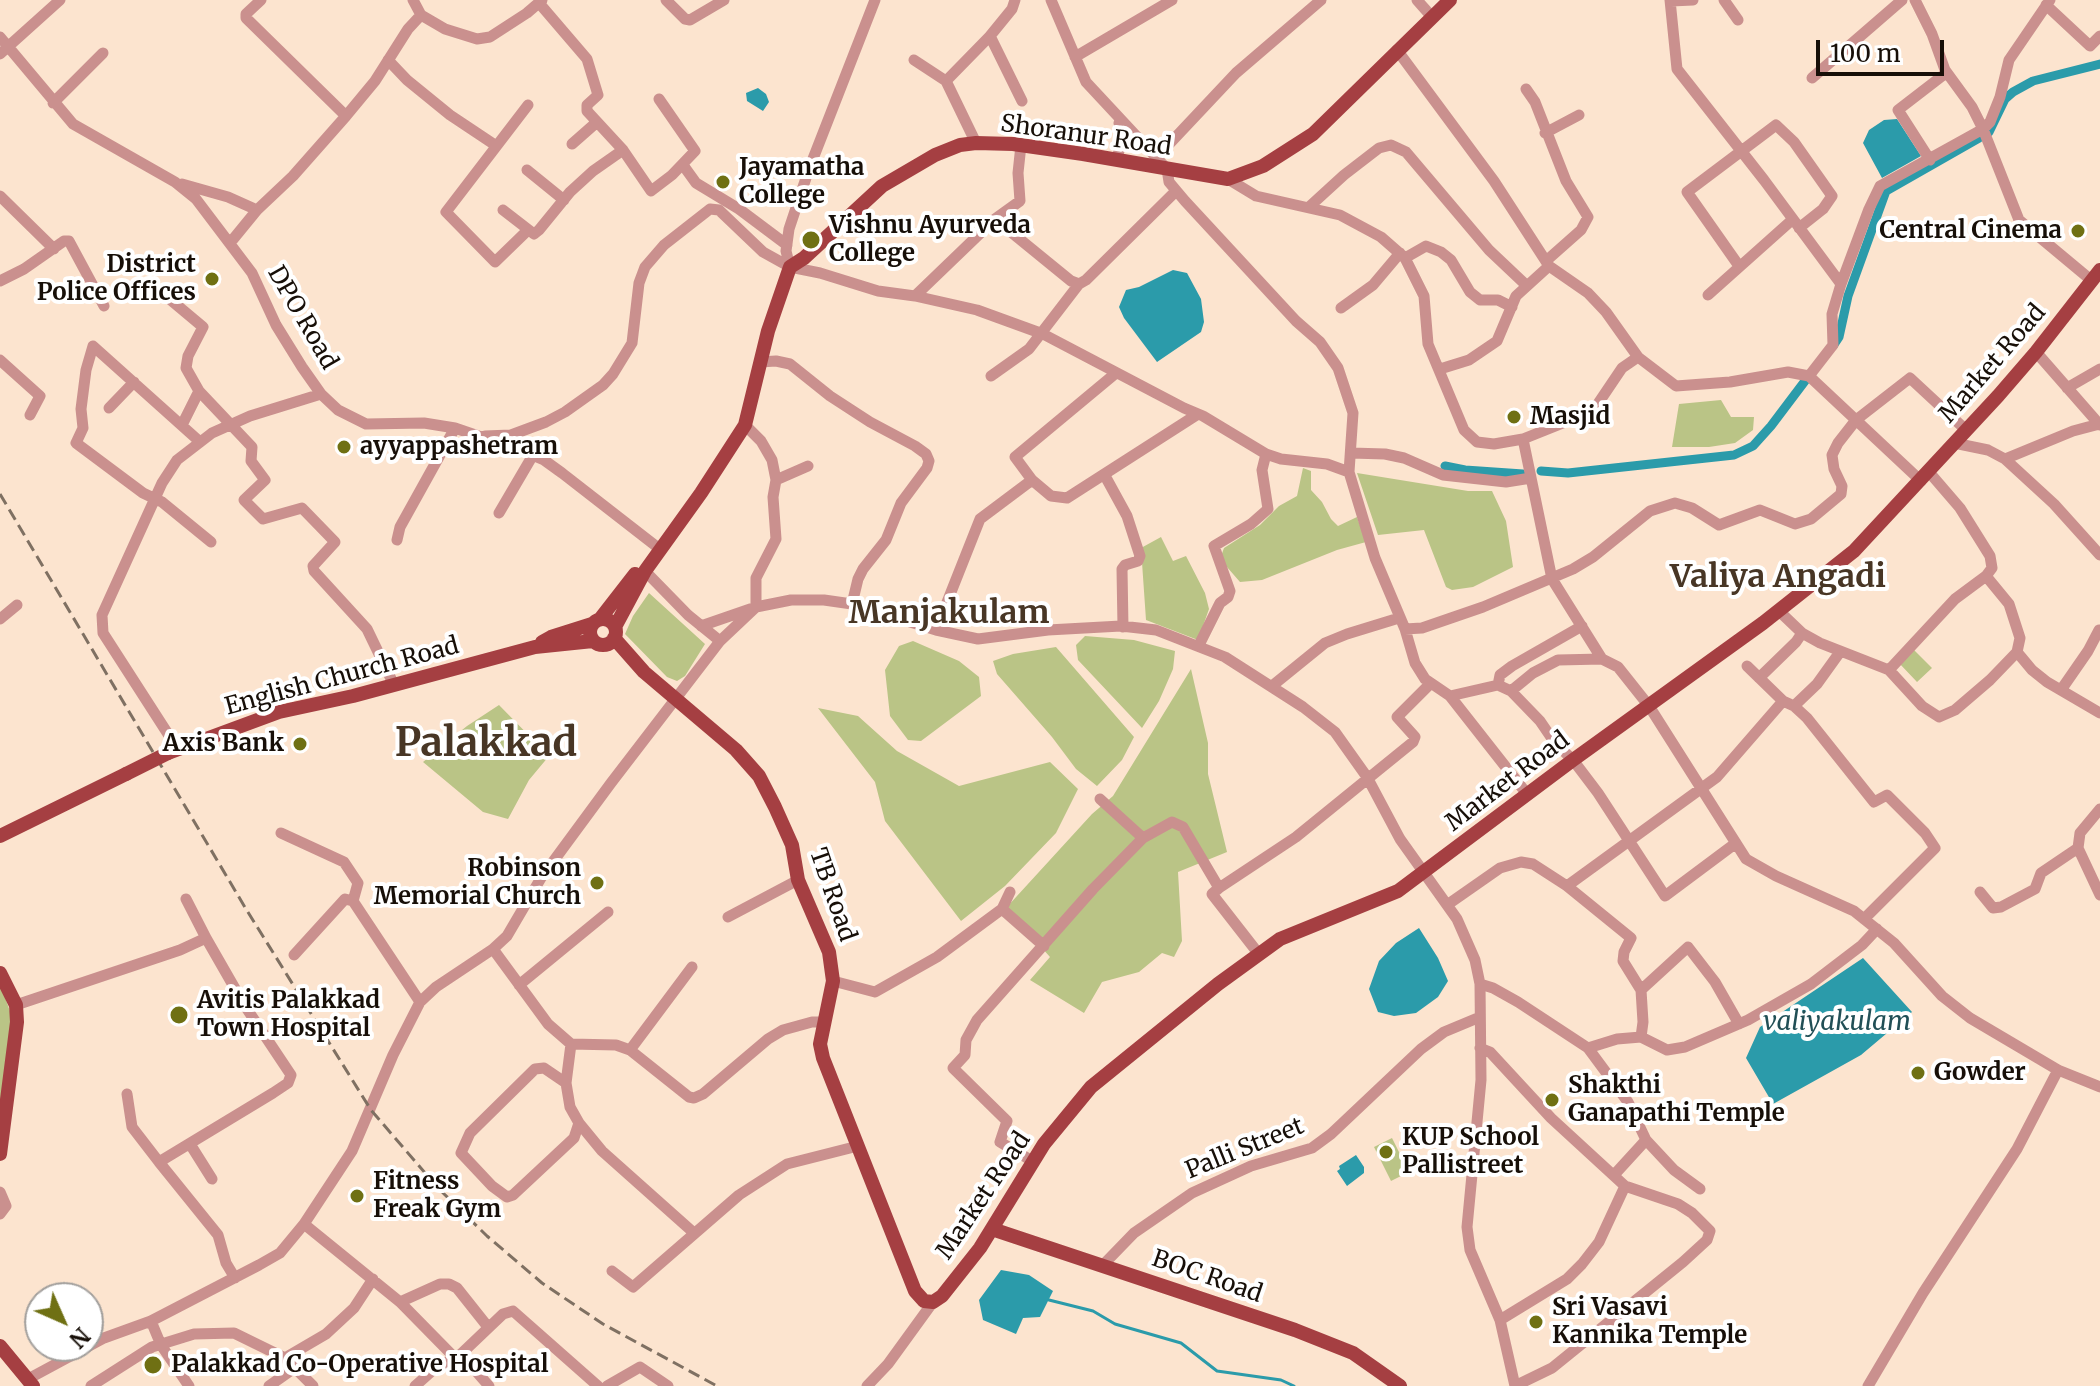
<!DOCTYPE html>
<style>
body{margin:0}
#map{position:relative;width:2100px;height:1386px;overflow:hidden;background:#fce4cf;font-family:Merriweather,serif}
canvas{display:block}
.north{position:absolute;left:24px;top:1282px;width:80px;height:80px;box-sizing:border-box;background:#fff;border:2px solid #a29f9c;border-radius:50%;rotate:135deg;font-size:22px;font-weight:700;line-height:32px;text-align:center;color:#170f08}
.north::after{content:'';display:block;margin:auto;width:28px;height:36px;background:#6f7013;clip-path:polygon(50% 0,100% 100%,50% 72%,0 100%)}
.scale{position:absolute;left:1816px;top:40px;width:128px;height:36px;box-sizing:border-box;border:4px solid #170f08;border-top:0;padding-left:10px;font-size:24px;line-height:28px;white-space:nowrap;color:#170f08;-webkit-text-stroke:6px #fff;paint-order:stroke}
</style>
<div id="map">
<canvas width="2100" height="1386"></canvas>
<div class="north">N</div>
<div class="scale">100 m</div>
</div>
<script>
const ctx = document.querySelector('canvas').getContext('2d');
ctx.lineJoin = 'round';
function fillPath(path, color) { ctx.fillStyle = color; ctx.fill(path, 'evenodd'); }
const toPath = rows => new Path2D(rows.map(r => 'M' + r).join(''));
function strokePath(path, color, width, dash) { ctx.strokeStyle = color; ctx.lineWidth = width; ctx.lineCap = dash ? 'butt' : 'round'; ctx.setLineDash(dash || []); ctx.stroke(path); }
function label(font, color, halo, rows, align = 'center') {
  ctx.font = font + ' Merriweather,serif'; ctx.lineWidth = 8; ctx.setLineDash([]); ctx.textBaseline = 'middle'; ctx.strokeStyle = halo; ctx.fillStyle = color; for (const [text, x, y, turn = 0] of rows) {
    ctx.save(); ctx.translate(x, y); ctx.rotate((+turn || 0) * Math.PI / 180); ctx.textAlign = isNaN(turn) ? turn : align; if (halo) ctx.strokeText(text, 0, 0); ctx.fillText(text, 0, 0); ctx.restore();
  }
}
const green = toPath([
 [1721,400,1731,417,1754,417,1753,430,1735,443,1709,447,1672,447,1679,404],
 [1303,468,1311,471,1311,490,1322,502,1331,519,1338,526,1357,517,1366,542,1337,550,1262,580,1240,582,1220,559,1224,548,1260,525,1279,506,1297,496],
 [1357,473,1468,491,1492,491,1506,521,1513,567,1473,587,1452,590,1446,587,1424,530,1378,535],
 [1161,537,1173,561,1186,556,1205,593,1209,609,1198,640,1146,620,1141,548],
 [649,593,705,644,685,676,677,681,667,677,625,634,633,616],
 [1085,636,1134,640,1175,651,1173,669,1159,701,1142,728,1078,660,1076,645],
 [913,641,959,661,979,677,981,696,921,741,908,740,890,716,885,670,899,646],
 [1056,647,1134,737,1122,760,1097,786,1076,769,1052,737,997,674,993,661,1013,654],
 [1913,649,1932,668,1917,682,1899,663],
 [1191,669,1208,743,1208,774,1227,852,1178,872,1182,941,1174,957,1162,953,1139,972,1102,982,1084,1013,1030,980,1050,957,1006,908,1092,814,1113,796],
 [499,705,549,756,529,780,508,819,483,812,423,762,467,726],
 [818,708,858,716,897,751,959,786,1050,762,1078,789,1056,833,1005,886,961,921,885,821,875,782],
 [0,983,13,1020,0,1114],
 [1392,1138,1409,1172,1391,1181,1374,1147]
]);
const water = toPath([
 [758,88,766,94,769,102,763,111,747,101,746,93],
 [1897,119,1921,156,1882,178,1863,143,1869,130,1884,120],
 [1173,270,1187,273,1201,299,1204,322,1201,332,1157,362,1124,318,1119,307,1126,290,1139,287],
 [1419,928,1438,958,1448,981,1438,997,1416,1013,1394,1016,1378,1012,1369,989,1379,961,1396,943],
 [1863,958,1912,1012,1861,1055,1773,1104,1746,1058,1760,1027],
 [1356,1155,1364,1167,1364,1173,1347,1186,1337,1171,1340,1169,1339,1166],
 [1001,1270,1029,1275,1053,1291,1040,1317,1023,1318,1016,1334,983,1320,979,1300]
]);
const stream = toPath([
 [1049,1300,1093,1311,1115,1324,1181,1343,1217,1371,1281,1380,1294,1386]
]);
const canal = toPath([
 [1989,132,2005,99,2013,92,2033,81,2100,64],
 [1833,346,1839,337,1848,296,1886,191,1979,138],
 [1445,466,1465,470,1523,474],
 [1541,471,1568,473,1734,455,1753,446,1771,426,1811,373]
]);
const minor = toPath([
 [261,0,246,14,246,18,346,116],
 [413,0,421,15],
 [666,0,685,19,690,20,724,0],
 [1417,0,1432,17],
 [1670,0,1677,69,1764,180,1841,284],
 [1724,0,1738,20],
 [1915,0,1932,34,1945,70,1972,107,1983,129,2019,220,2091,280],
 [1671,1,1693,0],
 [539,3,587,59,598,95,587,105,587,111,623,150,651,191,672,175,695,151,659,99],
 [2046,5,2090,46,2100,36],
 [990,36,1012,9,1015,0],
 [0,37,73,124,175,182,196,199,252,273,276,325,302,367,321,394,338,410,366,424,424,423,455,428,525,452,544,460,562,473,661,550],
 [0,54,60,0],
 [1075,57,1172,0],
 [388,60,407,80,450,115,495,145],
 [914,60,946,81],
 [1812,78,1902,0],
 [1526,89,1535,102,1566,181,1588,217,1581,230,1546,261],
 [53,103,103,53],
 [528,105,446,212,495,262,528,230],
 [1545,133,1579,115],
 [976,143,946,81,990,36,1022,101],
 [572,144,597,122],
 [1156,158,1236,73,1321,0],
 [1117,159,1123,134,1119,123],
 [1930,160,1898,110,1946,73],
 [683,165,696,183,739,209,787,245],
 [527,170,564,200],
 [1228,179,1256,196,1340,215,1381,237,1405,258,1424,296,1428,344,1464,430,1477,442,1494,444,1523,439,1593,411,1622,368,1638,357,1606,312,1588,293,1549,266,1494,181,1397,50],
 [182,184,228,197,257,210,293,176,346,116,375,81,408,29,421,15,445,29,477,39,490,37,527,13,542,0],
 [0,196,54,249],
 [1309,207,1344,175,1379,148,1391,145,1406,152,1489,250,1526,285],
 [503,210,534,234,539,230,570,192,593,171,623,150],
 [995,219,1020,201,1018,173,1021,145],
 [230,243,257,210],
 [1405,258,1426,246,1441,252,1451,260,1470,292,1480,300,1498,300,1512,307],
 [1739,266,1687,192,1776,125,1794,142,1832,196,1823,209,1799,228],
 [790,267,786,251,789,229,809,169,875,0],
 [0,281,24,269,64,241,69,241,104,306],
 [1708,295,1792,220],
 [166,296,203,327,188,356,186,368,199,391,182,425],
 [915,296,995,219,1071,281,1079,284,1086,280,1176,191],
 [1341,308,1373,285,1400,253],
 [2036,352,2100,425],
 [1638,357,1676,386,1730,382,1788,372,1809,376],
 [0,360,40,396,30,415],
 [760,362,776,361,790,364,830,396,870,422,915,446,926,454,929,461,927,468,901,503,886,540,863,569,858,579,852,604],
 [1440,369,1469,360,1497,341,1516,296,1549,266],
 [991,376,1029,349,1079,284],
 [2067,388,2100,369],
 [199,391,252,447,251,461,265,480,244,500,263,519,302,508,335,542,313,566,314,571,367,629,394,685],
 [109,408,134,382],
 [485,436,511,435,546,422,565,412,603,385,613,374,632,343,639,283,645,267,664,245,710,209,719,210,763,252,790,267,820,273,878,291,915,296,977,310,1043,334,1184,408,1203,416,1266,454,1281,459,1327,464,1349,472,1353,413,1338,368,1320,342,1296,321,1185,201,1169,182,1167,169,1086,82,1051,0],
 [1523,439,1552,579,1602,659,1618,667,1649,706,1746,859,1776,876,1854,911,1894,943,1942,996,1970,1018,2058,1070,2100,1087],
 [199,441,93,346,86,370,81,409,83,428,76,443,143,493,162,502,211,542],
 [1954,443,1988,450,2005,459,2054,504,2100,555],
 [1351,453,1385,454,1404,458,1443,475,1506,482,1531,478],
 [2005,459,2073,431,2099,424],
 [1349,472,1375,558,1405,629,1415,663,1425,679,1450,696,1527,794],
 [1104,474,1127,516,1140,556,1138,561,1125,565,1122,569,1123,627],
 [776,480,808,466],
 [1032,480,1051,496,1067,498,1198,414],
 [1921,481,1809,376,1833,345,1832,314,1841,284,1869,209,1880,186,1983,129,1990,122,2000,97,2009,60,2050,0],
 [499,513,533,455],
 [397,540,400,527,455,428],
 [645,571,688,615,720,641],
 [1779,611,1802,633,1820,643,1889,670,1955,599,1986,576,1992,568,1990,556,1960,508,1929,472],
 [0,619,17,605],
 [701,626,756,607,791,600,824,600,852,604,936,630,978,639,1048,630,1121,626,1156,630,1225,657,1303,707,1335,732,1367,777,1400,839,1457,919,1475,960,1480,984,1481,1080,1467,1227,1470,1250,1500,1320,1515,1386],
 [1405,629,1422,628,1483,607,1573,569,1593,557,1650,511,1675,503,1692,508,1719,525,1760,510,1795,524,1811,519,1841,494,1842,486,1834,469,1832,455,1838,443,1856,420,1910,378,1966,430],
 [936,630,980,519,1032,480,1015,457,1116,373],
 [1199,645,1220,603,1228,597,1230,591,1214,546,1251,524,1268,509,1262,470,1266,454],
 [2017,652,2032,670,2047,682,2100,713],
 [1747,666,1783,701],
 [1889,670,1922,706,1939,717,1955,710,1990,680,2017,652,2020,638,2009,604,1986,576],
 [1759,678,1796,642,1802,633],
 [1498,685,1500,675,1512,666,1582,626],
 [1272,686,1325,643,1347,634,1399,618],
 [2061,690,2088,651,2099,630],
 [1511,691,1533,673,1558,660,1602,659],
 [1450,696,1498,685,1511,691,1540,721,1555,743,1573,760,1598,793,1665,896,1736,843],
 [1794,706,1807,718,1874,802,1887,795,1925,833,1935,848,1864,919],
 [177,748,103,633,102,615,162,483,177,460,212,433,250,416,321,394],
 [1100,799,1143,838],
 [2100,809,2080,833,2078,848,2100,895],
 [281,833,344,862,358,883,353,901,420,1002],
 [1567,886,1631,938,1624,952,1623,961,1641,990,1643,1022,1641,1037],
 [1219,888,1296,837,1413,742,1415,737,1397,717,1431,683],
 [1980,892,1993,908,2001,907,2035,889,2041,873,2078,848],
 [186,899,206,938],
 [1447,905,1500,868,1521,862,1533,864,1567,886,1717,777,1783,701,1794,706,1817,684,1840,652],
 [1002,909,1044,946],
 [728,917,798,880],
 [493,949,548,1024,571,1044,616,1045,630,1050,689,1097,694,1098,703,1094,768,1039,783,1030,812,1022,823,1022],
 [294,955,345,899,353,901],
 [833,981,875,992,937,957,1002,909,1010,892],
 [1480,984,1493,988,1518,1002,1588,1048,1617,1039,1641,1037,1667,1050,1685,1047,1748,1020,1811,984,1862,945,1877,929],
 [519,985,608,912],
 [1641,990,1688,947,1715,982,1739,1024],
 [16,1005,180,950,206,938,245,1006,291,1075,288,1083,273,1093,159,1162,218,1235,226,1263,235,1278],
 [1480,1048,1490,1052,1551,1118,1625,1186,1678,1204,1692,1213,1710,1231,1707,1240,1683,1262,1552,1368,1515,1386],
 [1588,1048,1628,1102,1646,1140,1674,1170,1700,1189],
 [630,1050,692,967],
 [566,1083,544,1068,535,1069,470,1133,461,1153,492,1186,507,1197,513,1195,574,1138,579,1123,570,1107,566,1083,571,1044],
 [127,1094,132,1127,159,1162],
 [579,1123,602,1151,694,1233],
 [190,1144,212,1179],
 [1034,1162,1000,1142,1007,1121,953,1068,965,1055,966,1040,977,1020,1093,889,1143,838,1172,822,1183,827,1219,888,1212,894,1258,953],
 [1614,1175,1646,1140],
 [0,1192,6,1206,0,1214],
 [304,1224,400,1302,455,1358],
 [1103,1265,1134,1233,1192,1193,1251,1166,1312,1148,1331,1134,1421,1049,1444,1032,1480,1017],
 [612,1271,633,1287,739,1195,787,1164,858,1146],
 [400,1302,440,1284,449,1284,457,1288,488,1327],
 [1500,1320,1567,1279,1582,1264,1599,1242,1625,1186],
 [151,1321,161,1345,189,1386],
 [461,1354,489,1386],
 [285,1358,326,1334,354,1308,373,1279],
 [28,1379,104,1338,151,1321,259,1265,280,1253,304,1224,352,1151,393,1055,420,1002,436,987,493,949,507,936,541,878,611,783,720,641,756,607,756,578,776,539,773,497,776,480,772,460,761,441,745,425],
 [91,1386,152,1347,194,1334,234,1333,285,1358,313,1386],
 [269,1386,293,1369],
 [415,1386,432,1371,461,1354,503,1314,513,1311,598,1386],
 [607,1386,640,1367,668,1386],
 [867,1386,888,1364,933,1302],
 [1868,1386,1923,1293,2017,1149,2058,1070]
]);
const major = toPath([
 '590 632a13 13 0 1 1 26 0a13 13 0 1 1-26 0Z',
 [600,619,635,574],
 [615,627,645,571,701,493,745,425,768,331,790,267,804,258,882,186,935,155,960,145,976,143,1013,144,1083,154,1228,179,1263,166,1313,134,1450,0],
 [614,638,644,672,736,750,759,776,775,807,792,845,798,880,829,952,833,981,820,1044,823,1058,915,1291,924,1301,933,1302,942,1296,980,1248,1044,1144,1091,1087,1218,984,1280,939,1398,891,1573,760,1763,623,1854,551,1998,396,2036,352,2100,270],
 [542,642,551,637,592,624],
 [168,753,279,712,353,696,535,647,593,641],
 [0,836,126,774],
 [0,973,16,1005,17,1022,0,1154],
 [992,1229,1295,1330,1353,1353,1400,1386],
 [0,1346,33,1386]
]);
const rail = toPath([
 [0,494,246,909,371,1110,438,1188,487,1236,542,1283,603,1324,717,1386]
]);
const majorBridge = toPath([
 [126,774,168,753]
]);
const markers = [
 [723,182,8,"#6f7013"],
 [2078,231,8,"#6f7013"],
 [811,240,10,"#6f7013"],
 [212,279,8,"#6f7013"],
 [1514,417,8,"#6f7013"],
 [344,447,8,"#6f7013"],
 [300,744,8,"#6f7013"],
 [597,883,8,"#6f7013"],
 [179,1015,10,"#6f7013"],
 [1918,1073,8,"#6f7013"],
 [1552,1100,8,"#6f7013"],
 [1386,1152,8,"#6f7013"],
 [357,1196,8,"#6f7013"],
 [1536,1322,8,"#6f7013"],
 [153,1365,10,"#6f7013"]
];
const streetNames = [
 ["Shoranur Road",1086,136,8],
 ["DPO Road",302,318,60],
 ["Market Road",1993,364,-49],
 ["English Church Road",342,677,-15],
 ["Market Road",1508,782,-37],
 ["TB Road",832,895,71],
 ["Palli Street",1245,1149,-22],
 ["Market Road",984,1196,-56],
 ["BOC Road",1207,1277,19]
];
const poiNames = [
 ["Jayamatha",739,168],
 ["College",739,196],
 ["Vishnu Ayurveda",829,226],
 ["College",829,254],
 ["Central Cinema",2062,231,"right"],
 ["District",196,265,"right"],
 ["Police Offices",196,293,"right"],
 ["Masjid",1530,417],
 ["ayyappashetram",360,447],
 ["Axis Bank",284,744,"right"],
 ["Robinson",581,869,"right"],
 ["Memorial Church",581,897,"right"],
 ["Avitis Palakkad",197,1001],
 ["Town Hospital",197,1029],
 ["Gowder",1934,1073],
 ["Shakthi",1568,1086],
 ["Ganapathi Temple",1568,1114],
 ["KUP School",1402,1138],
 ["Pallistreet",1402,1166],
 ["Fitness",373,1182],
 ["Freak Gym",373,1210],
 ["Sri Vasavi",1552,1308],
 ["Kannika Temple",1552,1336],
 ["Palakkad Co-Operative Hospital",171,1365]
];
const waterNames = [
 ["valiyakulam",1837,1023]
];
const districtNames = [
 ["Valiya Angadi",1778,578],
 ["Manjakulam",949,614]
];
const townNames = [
 ["Palakkad",486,745]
];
fillPath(green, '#bac486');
fillPath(water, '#2b9baa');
strokePath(stream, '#2b9baa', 3);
strokePath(canal, '#2b9baa', 9);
strokePath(minor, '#ca908e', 11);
strokePath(major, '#a53f42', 14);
strokePath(rail, '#7f7062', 3, [12, 6]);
strokePath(majorBridge, '#a53f42', 14);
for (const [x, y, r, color] of markers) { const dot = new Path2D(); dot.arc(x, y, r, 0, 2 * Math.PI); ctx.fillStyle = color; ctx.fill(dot); strokePath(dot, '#fff', 3); }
label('24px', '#170f08', '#fff', streetNames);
label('bold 24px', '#170f08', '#fff', poiNames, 'left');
label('italic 26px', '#214f56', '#fff', waterNames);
label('bold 32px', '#483625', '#fff', districtNames);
label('bold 40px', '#483625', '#fff', townNames);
</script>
